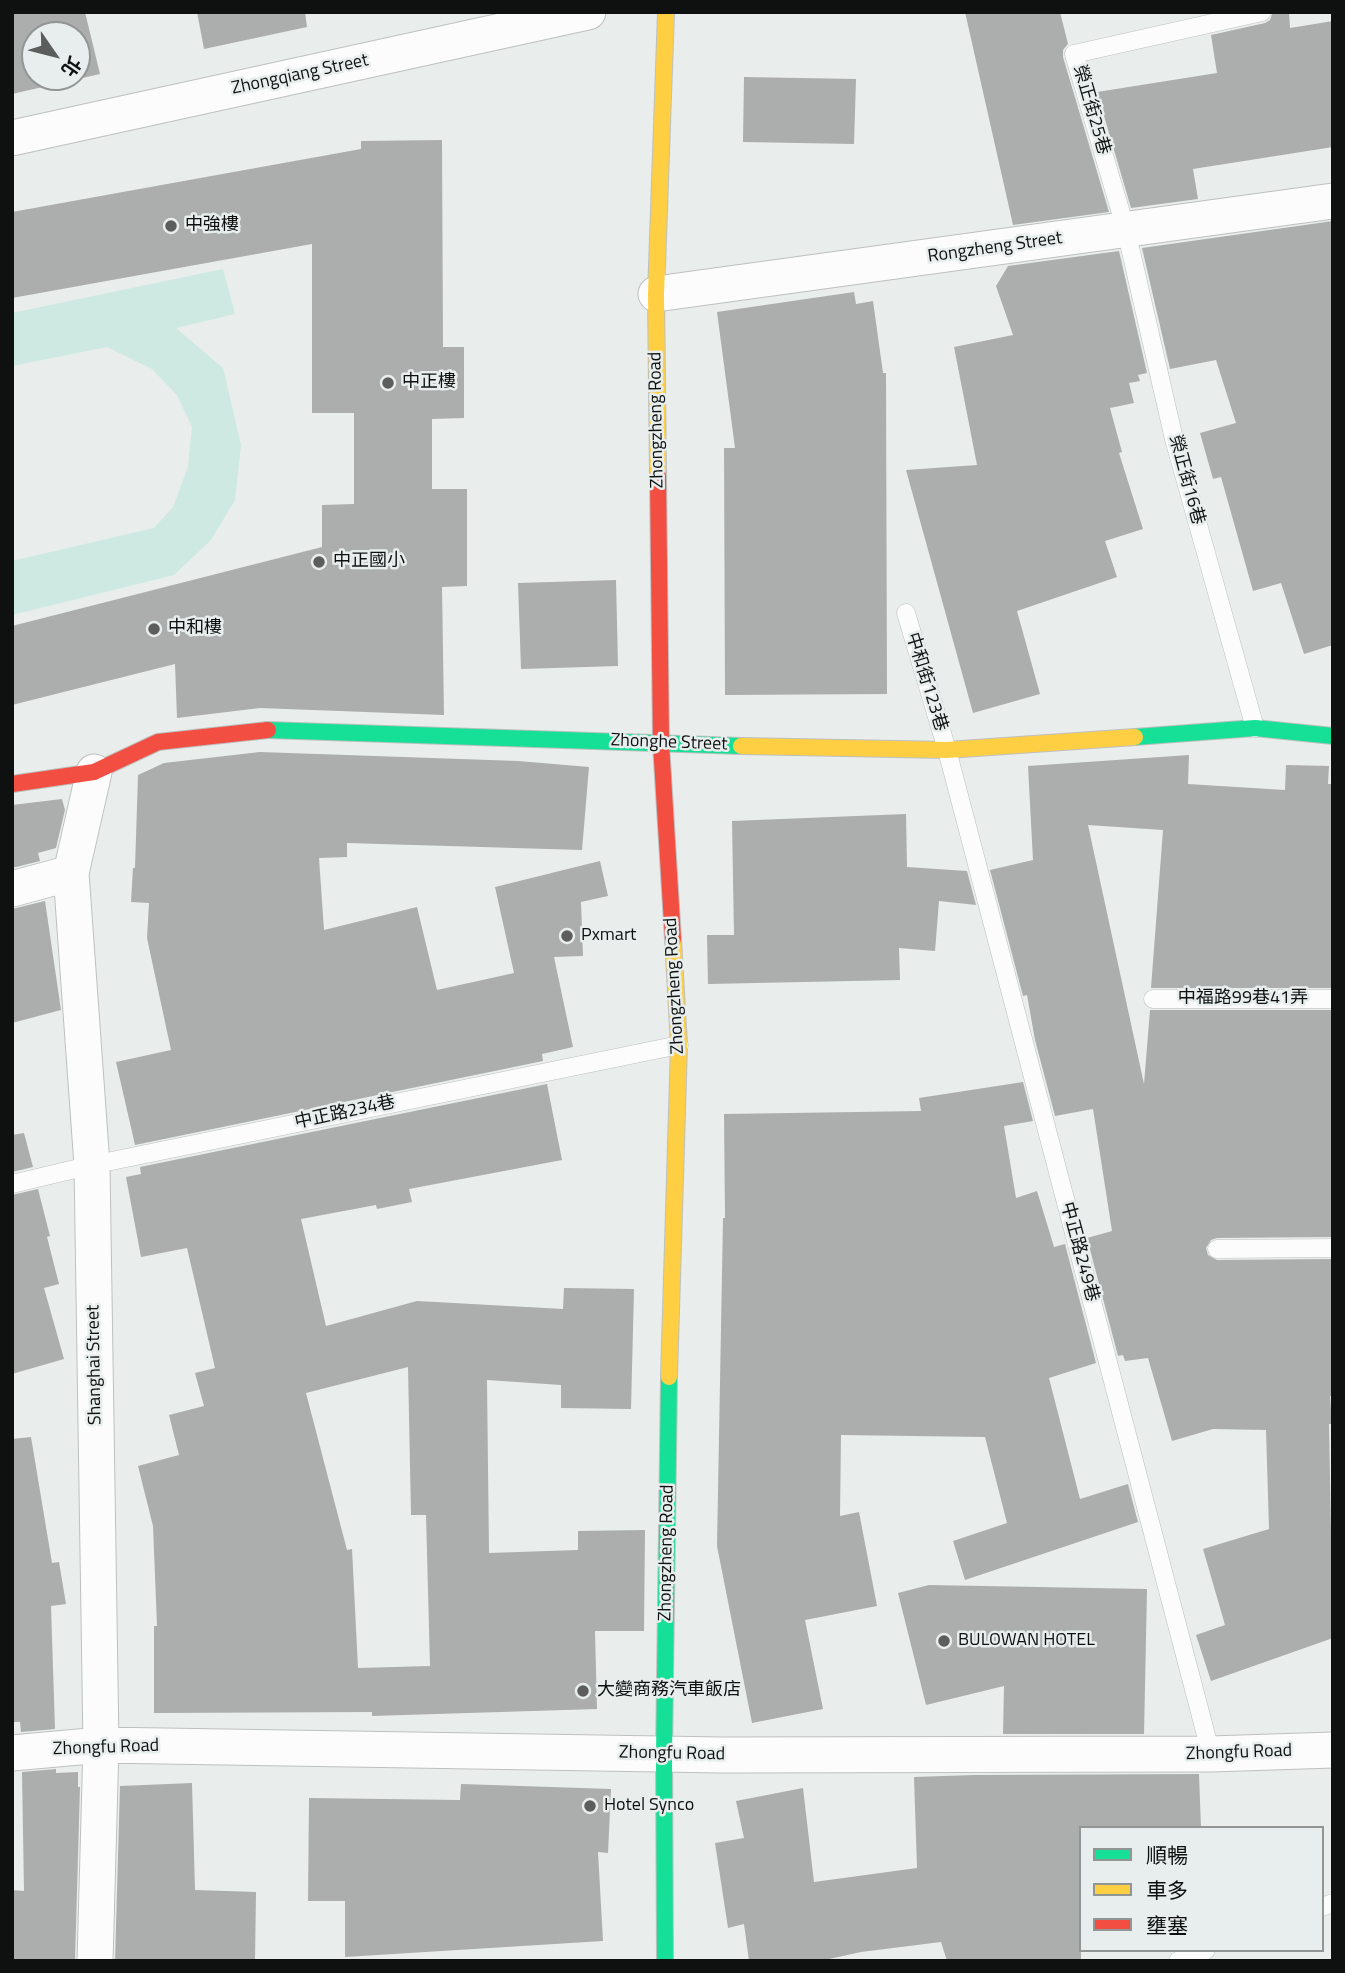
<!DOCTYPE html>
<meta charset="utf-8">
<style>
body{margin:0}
#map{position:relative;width:1345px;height:1973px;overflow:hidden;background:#e9edec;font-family:"Titillium Web","Noto Sans TC",sans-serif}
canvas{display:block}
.frame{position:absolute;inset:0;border:14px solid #0e1110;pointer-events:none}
.legend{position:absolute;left:1079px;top:1826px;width:245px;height:126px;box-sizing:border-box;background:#e8eeed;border:2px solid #919695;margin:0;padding:9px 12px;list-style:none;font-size:21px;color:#0e1110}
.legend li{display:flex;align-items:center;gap:14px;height:35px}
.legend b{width:35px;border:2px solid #919695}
.north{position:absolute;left:21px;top:21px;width:70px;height:70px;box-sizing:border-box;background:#e8eeed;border:2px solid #919695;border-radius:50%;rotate:125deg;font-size:19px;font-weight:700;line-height:28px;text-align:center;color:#0e1110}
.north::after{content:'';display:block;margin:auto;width:24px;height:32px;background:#5b5e5d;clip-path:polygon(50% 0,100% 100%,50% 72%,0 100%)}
</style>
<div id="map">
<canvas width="1345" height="1973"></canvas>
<div class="frame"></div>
<ul class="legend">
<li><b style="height:9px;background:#16e098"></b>順暢</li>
<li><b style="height:9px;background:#ffcf43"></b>車多</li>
<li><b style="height:9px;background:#f24e42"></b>壅塞</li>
</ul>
<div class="north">北</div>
</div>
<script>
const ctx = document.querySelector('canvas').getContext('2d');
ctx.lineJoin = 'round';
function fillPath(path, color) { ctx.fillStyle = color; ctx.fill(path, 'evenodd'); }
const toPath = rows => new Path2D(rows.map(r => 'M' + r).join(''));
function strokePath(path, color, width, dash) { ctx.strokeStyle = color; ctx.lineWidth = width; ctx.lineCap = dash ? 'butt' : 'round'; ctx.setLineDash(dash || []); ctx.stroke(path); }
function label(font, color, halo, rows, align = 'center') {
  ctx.font = font + ' "Titillium Web","Noto Sans TC",sans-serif'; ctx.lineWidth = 5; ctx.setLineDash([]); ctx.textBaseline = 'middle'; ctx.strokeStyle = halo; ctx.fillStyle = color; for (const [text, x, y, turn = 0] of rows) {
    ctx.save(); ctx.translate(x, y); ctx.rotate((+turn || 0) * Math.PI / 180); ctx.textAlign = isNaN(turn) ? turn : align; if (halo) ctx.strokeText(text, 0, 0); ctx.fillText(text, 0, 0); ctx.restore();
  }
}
const green = toPath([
 [223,269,235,314,176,328,223,368,241,445,235,500,211,540,174,575,12,615,12,561,154,528,173,507,188,467,192,427,177,395,152,369,107,347,12,366,12,313]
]);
const building = toPath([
 [12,12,85,12,100,74,12,94],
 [35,35,77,35,77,77,35,77],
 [197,12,305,12,307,27,204,49],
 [965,12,1060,12,1068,44,1063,50,1063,57,1109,212,1013,225],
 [1273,12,1289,12,1290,28,1333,21,1333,147,1193,169,1198,199,1131,208,1097,92,1217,73,1211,35,1265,23,1270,20],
 [744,77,856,79,854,144,743,142],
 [442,140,443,347,464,347,464,418,432,419,432,489,467,489,467,586,442,587,444,715,260,708,177,718,175,664,12,705,12,626,322,547,322,505,354,504,354,413,312,413,312,244,12,298,12,212,361,149,361,141],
 [1333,221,1333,645,1304,654,1281,583,1253,591,1221,477,1213,479,1200,433,1236,423,1216,360,1170,369,1142,248],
 [1119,251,1147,373,1138,375,1140,381,1129,383,1134,403,1110,408,1122,452,1119,453,1143,529,1105,541,1117,577,1017,611,1040,694,973,713,906,470,977,465,954,347,1013,335,996,286,1008,266],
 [854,292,856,304,873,301,883,373,886,373,887,694,725,695,724,448,735,448,717,312],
 [616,580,618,666,521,669,518,583],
 [260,752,518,761,589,767,582,850,347,843,347,857,319,858,324,930,417,907,437,990,514,973,495,887,600,861,608,896,581,902,583,956,554,957,573,1047,542,1054,543,1061,135,1145,116,1062,171,1050,147,938,149,903,131,902,133,868,135,868,138,775,164,763],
 [1189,755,1188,784,1285,790,1286,765,1329,766,1328,784,1333,784,1333,988,1151,988,1163,830,1088,825,1144,1084,1150,1010,1333,1010,1333,1237,1217,1238,1211,1240,1206,1248,1208,1255,1217,1260,1333,1259,1333,1396,1330,1396,1332,1424,1329,1424,1333,1638,1211,1681,1196,1635,1225,1625,1203,1549,1269,1529,1266,1430,1213,1429,1172,1441,1148,1358,1125,1361,1123,1355,1118,1356,1087,1238,1112,1231,1093,1109,1055,1116,1035,1040,1027,995,1023,996,990,870,1033,860,1028,766],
 [62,799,65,810,56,848,38,853,40,861,12,868,12,805],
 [906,814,907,867,967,871,976,905,939,901,935,951,899,948,900,980,708,984,707,935,734,935,732,821],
 [45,901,61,1010,12,1023,12,909],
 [1023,1082,1033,1121,1004,1126,1016,1198,1037,1191,1054,1247,1065,1244,1096,1363,1049,1378,1080,1499,1128,1484,1138,1522,965,1580,953,1541,1007,1523,985,1437,841,1435,840,1516,859,1512,877,1606,805,1620,823,1709,752,1723,717,1546,723,1218,725,1218,724,1114,921,1111,919,1098],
 [547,1084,562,1160,409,1189,412,1202,377,1209,376,1205,301,1219,326,1326,417,1301,563,1309,564,1288,634,1289,631,1409,561,1408,561,1385,487,1380,489,1553,578,1550,578,1531,645,1530,644,1631,595,1631,597,1709,372,1716,372,1712,154,1713,154,1626,157,1626,153,1526,138,1466,179,1455,169,1415,204,1406,195,1373,215,1368,187,1248,141,1257,126,1177,141,1174,140,1167],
 [408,1367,411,1515,426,1515,430,1666,358,1668,352,1549,347,1550,306,1393],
 [24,1133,33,1167,12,1172,12,1135],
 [38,1189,50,1236,47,1237,59,1284,44,1288,64,1359,12,1374,12,1195],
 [31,1437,52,1563,59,1562,66,1604,51,1606,55,1729,21,1732,20,1722,12,1722,12,1439],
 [929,1585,1147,1589,1144,1734,1003,1734,1004,1686,926,1705,898,1593],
 [56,1769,56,1773,78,1772,78,1787,80,1787,75,1961,12,1961,12,1890,24,1891,22,1772],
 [1199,1774,1201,1828,1081,1828,1081,1961,947,1961,941,1942,861,1952,820,1961,749,1961,744,1924,728,1928,715,1843,744,1838,736,1801,803,1788,814,1882,917,1868,914,1777,974,1775],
 [192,1783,195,1890,256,1892,255,1960,115,1961,120,1786],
 [461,1784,611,1789,608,1853,598,1852,603,1941,345,1957,345,1901,308,1901,309,1798,460,1800]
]);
const lane = toPath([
 [906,613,947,750,1211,1754],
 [1255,728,1174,439,1126,230,1074,54,1262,12],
 [1153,999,1333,999],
 [12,1184,92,1165,679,1045],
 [1217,1249,1333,1248],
 [1322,1907,1333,1903],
 [1178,1961,1206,1950]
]);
const street = toPath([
 [12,138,588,12],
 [656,294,1333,201],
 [94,772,71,873,92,1165,101,1745,95,1961],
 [12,889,71,873],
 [12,1753,101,1745,722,1755,1211,1754,1333,1750]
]);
const fast = toPath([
 [268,730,741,746],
 [1135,737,1255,728,1333,736],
 [665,1961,664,1755,669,1377]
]);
const slow = toPath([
 [658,476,656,294,666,12],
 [741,746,947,750,1135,737],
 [669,1377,679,1045,673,939]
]);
const jam = toPath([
 [658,476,661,744,673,939],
 [12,784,94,772,158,742,268,730]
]);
const markers = [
 [171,226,7,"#5b5e5d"],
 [388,383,7,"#5b5e5d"],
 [319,562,7,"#5b5e5d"],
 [154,629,7,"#5b5e5d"],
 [567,936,7,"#5b5e5d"],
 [944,1641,7,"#5b5e5d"],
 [583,1691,7,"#5b5e5d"],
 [590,1806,7,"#5b5e5d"]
];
const streetNames = [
 ["Zhongqiang Street",300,75,-12],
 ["榮正街25巷",1091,110,74],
 ["Rongzheng Street",995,248,-8],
 ["Zhongzheng Road",657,420,-91],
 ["榮正街16巷",1186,480,75],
 ["中和街123巷",926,682,73],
 ["Zhonghe Street",669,743,2],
 ["Zhongzheng Road",675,986,-93],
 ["中福路99巷41弄",1243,999],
 ["中正路234巷",345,1113,-12],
 ["中正路249巷",1079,1252,75],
 ["Shanghai Street",95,1365,-91],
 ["Zhongzheng Road",667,1553,-89],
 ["Zhongfu Road",106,1748,-2],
 ["Zhongfu Road",1239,1753,-2],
 ["Zhongfu Road",672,1754,1]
];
const poiNames = [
 ["中強樓",185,226],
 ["中正樓",402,383],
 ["中正國小",333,562],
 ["中和樓",168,629],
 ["Pxmart",581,936],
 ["BULOWAN HOTEL",958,1641],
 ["大變商務汽車飯店",597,1691],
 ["Hotel Synco",604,1806]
];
fillPath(green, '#cde9e2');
fillPath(building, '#abaead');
strokePath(lane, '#bec0bf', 19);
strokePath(street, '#bec0bf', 37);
strokePath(fast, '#bec0bf', 18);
strokePath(slow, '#bec0bf', 18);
strokePath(jam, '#bec0bf', 18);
strokePath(lane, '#fcfcfc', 18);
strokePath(street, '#fcfcfc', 35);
strokePath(fast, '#16e098', 16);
strokePath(slow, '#ffcf43', 16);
strokePath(jam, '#f24e42', 16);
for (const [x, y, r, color] of markers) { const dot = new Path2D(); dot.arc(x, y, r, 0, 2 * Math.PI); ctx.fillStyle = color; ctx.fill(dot); strokePath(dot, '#e8eeed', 2.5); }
label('18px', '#0e1110', '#e8eeed', streetNames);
label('18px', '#0e1110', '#e8eeed', poiNames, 'left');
</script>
